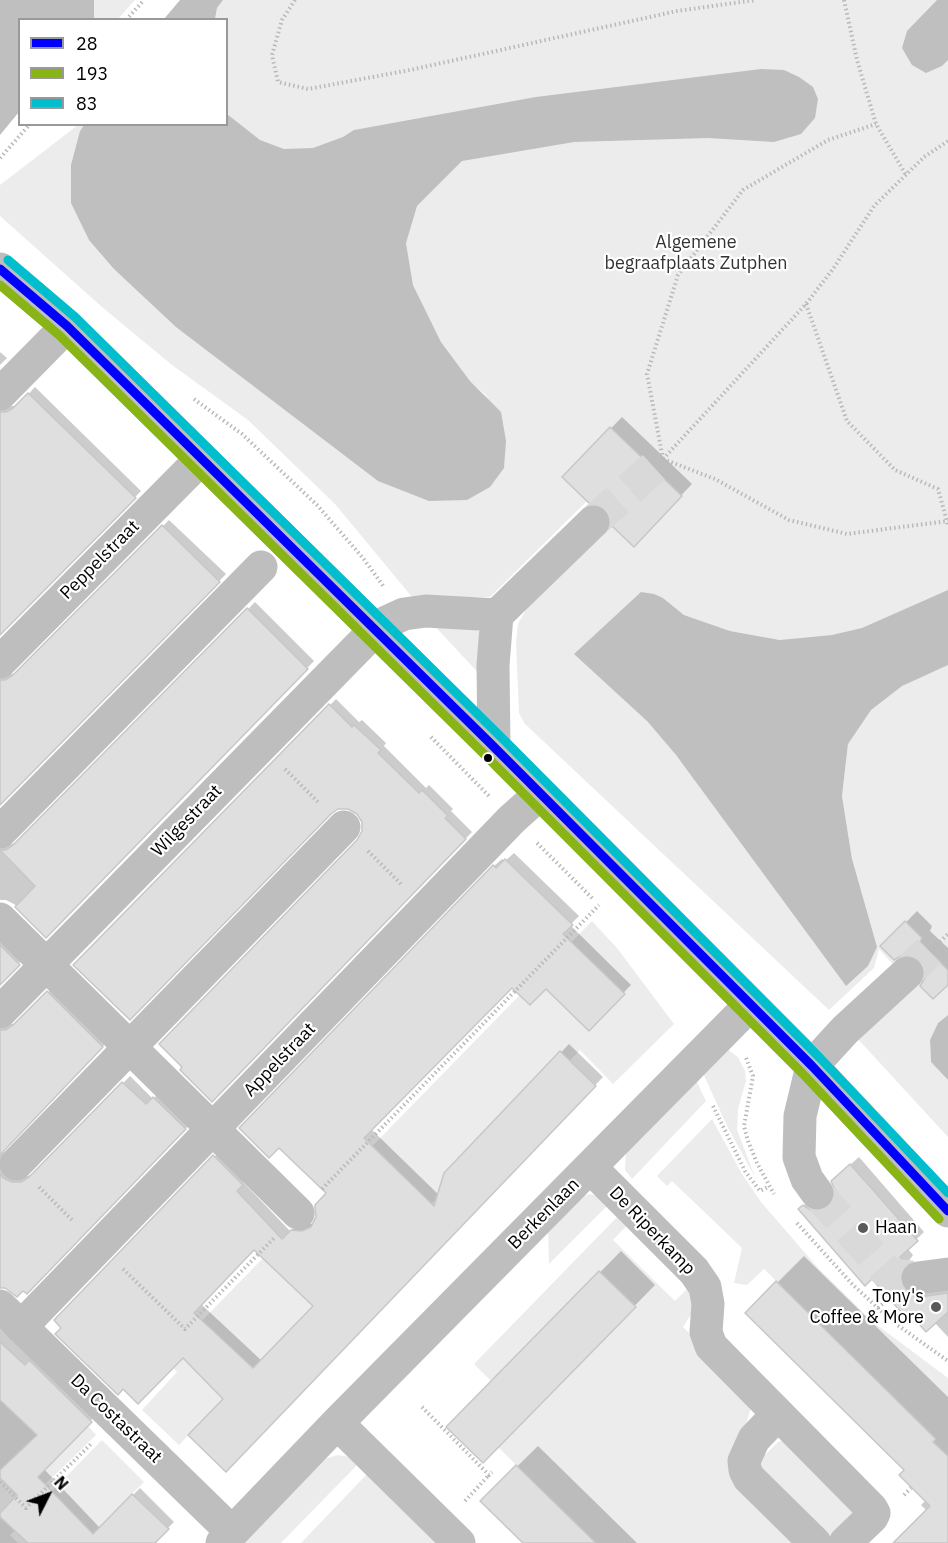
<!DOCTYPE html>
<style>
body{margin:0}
#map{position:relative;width:948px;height:1543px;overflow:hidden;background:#fff;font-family:"IBM Plex Sans",sans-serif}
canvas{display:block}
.legend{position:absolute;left:18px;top:18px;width:210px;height:108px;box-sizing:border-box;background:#fff;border:2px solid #999;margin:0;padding:8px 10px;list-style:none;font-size:18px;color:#000}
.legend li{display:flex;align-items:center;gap:12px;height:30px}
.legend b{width:30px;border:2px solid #999}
.north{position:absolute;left:18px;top:1465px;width:60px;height:60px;-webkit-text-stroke:4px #fff;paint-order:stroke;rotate:48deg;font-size:16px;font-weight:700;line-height:24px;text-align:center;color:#000}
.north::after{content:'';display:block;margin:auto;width:21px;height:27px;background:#000;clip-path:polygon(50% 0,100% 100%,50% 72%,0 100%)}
</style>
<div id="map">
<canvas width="948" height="1543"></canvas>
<ul class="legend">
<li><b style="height:8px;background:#00f"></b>28</li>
<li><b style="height:8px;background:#89b416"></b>193</li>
<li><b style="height:8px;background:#00becd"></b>83</li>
</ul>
<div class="north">N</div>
</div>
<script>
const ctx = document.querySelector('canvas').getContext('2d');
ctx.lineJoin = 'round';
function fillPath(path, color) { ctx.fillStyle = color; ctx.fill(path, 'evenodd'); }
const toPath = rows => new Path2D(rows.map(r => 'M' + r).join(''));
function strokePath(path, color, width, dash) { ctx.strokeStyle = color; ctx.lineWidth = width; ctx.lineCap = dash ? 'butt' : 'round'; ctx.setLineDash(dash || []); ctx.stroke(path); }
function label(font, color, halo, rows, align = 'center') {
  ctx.font = font + ' "IBM Plex Sans",sans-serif'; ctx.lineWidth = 4.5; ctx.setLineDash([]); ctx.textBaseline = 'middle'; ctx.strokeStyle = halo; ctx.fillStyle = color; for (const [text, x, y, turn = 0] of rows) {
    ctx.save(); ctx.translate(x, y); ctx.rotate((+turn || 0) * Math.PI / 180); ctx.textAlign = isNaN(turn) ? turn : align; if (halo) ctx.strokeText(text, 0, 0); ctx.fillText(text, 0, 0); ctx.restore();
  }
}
const green = toPath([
 [94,0,135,0,117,20,94,19],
 [223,0,948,0,948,1015,938,1023,930,1040,931,1062,948,1080,948,1137,856,1037,908,981,879,949,874,968,829,1010,525,724,519,713,516,642,518,624,528,606,610,524,587,501,490,597,412,597,335,504,248,420,172,365,102,307,0,216,0,185,78,125,84,125,80,131,490,399,470,381,441,342,413,285,406,243,313,149,284,149,259,140,227,114,226,20,215,19,217,8],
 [663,598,684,615,730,631,780,640,848,744,842,796,852,859,847,986,676,755,647,721],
 [428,619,478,630,482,636,485,680],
 [592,921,617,948,674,1024,613,1084,580,1050,348,1290,202,1421,179,1445,142,1410,177,1372,173,1368,185,1338],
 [726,1048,738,1057,745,1071,746,1081,738,1109,737,1130,755,1177,727,1126,702,1071],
 [695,1078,706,1101,632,1179,625,1170,626,1147],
 [712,1119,742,1174,761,1202,819,1269,873,1322,948,1378,948,1456,934,1442,935,1438,764,1269,747,1285,734,1283,742,1248,672,1181,667,1186,657,1176],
 [590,1194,601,1197,611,1202,549,1264,548,1228,584,1196],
 [622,1212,631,1221,613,1240,675,1301,694,1282,703,1295,683,1327,742,1386,751,1407,737,1457,798,1543,596,1543,498,1447,636,1306,599,1271,491,1381,474,1364],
 [0,1400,58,1456,88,1426,96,1435,26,1503,4,1466,0,1470],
 [102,1440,144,1482,120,1506,130,1516,104,1543,27,1519,10,1535,18,1543,0,1543,0,1517,14,1530],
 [784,1440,849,1497,853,1514,833,1534,829,1536,757,1467,759,1461,778,1442],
 [337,1455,351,1457,359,1463,281,1543,243,1543,325,1459],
 [369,1472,442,1543,301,1543]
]);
const water = toPath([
 [0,0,94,0,94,19,20,20,19,112,0,135],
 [180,0,223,0,217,8,215,19,164,19],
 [937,0,948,0,948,60,942,66,926,73,912,65,902,48,907,31],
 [761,69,784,70,799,77,813,87,818,99,815,118,801,134,774,142,708,138,574,142,462,161,417,206,406,243,413,285,441,342,470,381,501,412,506,441,504,468,490,487,467,500,429,501,378,481,176,327,114,269,89,240,71,203,71,165,80,131,84,125,226,124,227,114,260,140,284,149,313,148,343,137,354,130,536,97],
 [948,590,948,665,902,686,871,710,848,744,842,796,852,859,877,947,868,966,846,986,676,755,647,721,574,654,641,592,654,594,663,598,684,615,730,631,780,640,832,635,862,628],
 [948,1015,948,1080,931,1062,930,1040,938,1023]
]);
const shadow = toPath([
 [0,352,7,358,0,365],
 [35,387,141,491,0,633,0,405,14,406,22,401],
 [622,417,692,484,634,545,607,507,564,477],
 [169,520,226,574,0,803,0,672,14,674,22,669],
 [255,602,314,661,46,936,14,904,6,900,0,900,0,843,12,844,22,839],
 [336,699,359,722,362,720,386,743,384,746,426,788,429,785,453,809,451,811,472,832,212,1100,364,831,364,822,359,813,348,807,338,808,75,965],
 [514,853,579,916,570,925,631,985,589,1028,546,987,513,986,371,1129,439,1195,445,1174,569,1044,603,1077,226,1470,225,1399,183,1356,63,1328,56,1320,222,1149,244,1183,291,1232,300,1222,312,1224,315,1222,494,866,502,859,505,861],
 [254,1248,315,1306,262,1361,201,1304],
 [917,911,932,926,930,931,948,948,948,983,926,978,927,969,921,959,914,954,883,946],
 [0,932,25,957,0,983],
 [54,986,109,1040,9,1142,4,1152,4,1163,19,1176,28,1176,37,1171,130,1076,153,1099,161,1091,192,1122,27,1292,0,1286,0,1022,14,1024,22,1019],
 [859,1157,924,1232,907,1248,913,1255,908,1262,907,1271,948,1286,948,1337,934,1322,913,1314,800,1209,812,1198,827,1205,835,1201,841,1173],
 [621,1251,655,1285,483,1461,448,1427],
 [804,1256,948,1397,948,1543,896,1543,927,1511,921,1505,926,1500,906,1470,747,1313],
 [0,1329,97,1414,44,1469,100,1528,140,1488,174,1522,153,1543,0,1543],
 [538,1446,637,1543,525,1543,482,1501]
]);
const building = toPath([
 [28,393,136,498,0,635,0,412,6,412,13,408,28,393],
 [610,427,682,496,634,547,611,525,611,517,606,509,599,504,590,504,562,477,610,427],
 [162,525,220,582,0,805,0,680,5,680,13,675,162,525],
 [247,608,308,669,46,938,15,907,35,886,0,850,6,850,13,845,247,608],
 [329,704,352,727,354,725,381,750,378,753,419,793,422,790,448,816,445,818,466,839,212,1102,180,1070,182,1067,159,1044,357,840,362,831,362,822,357,814,348,809,338,809,331,814,130,1020,73,965,329,704],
 [505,859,573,925,563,934,625,994,589,1031,546,989,530,1005,512,988,364,1138,434,1206,444,1173,560,1051,596,1086,226,1472,188,1435,223,1399,183,1358,138,1404,123,1389,118,1395,55,1334,61,1328,54,1320,213,1155,243,1185,237,1191,282,1239,291,1230,302,1231,311,1227,316,1217,315,1205,326,1193,279,1148,269,1158,239,1128,493,865,496,868,505,859],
 [254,1250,313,1306,253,1368,194,1313,254,1250],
 [905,921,922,938,920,942,948,970,948,985,933,999,920,986,925,978,925,969,920,960,913,955,903,955,894,960,880,946,905,921],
 [0,945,20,965,0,985,0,945],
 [47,991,103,1047,0,1155,0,1030,6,1030,13,1025,47,991],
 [122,1082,146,1104,153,1097,186,1129,27,1294,23,1291,17,1297,5,1288,0,1288,0,1173,3,1178,12,1182,21,1182,29,1177,122,1082],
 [850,1164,918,1241,900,1257,906,1264,901,1271,899,1280,903,1289,910,1295,920,1297,948,1293,948,1312,926,1332,912,1316,908,1320,872,1279,865,1286,798,1209,803,1205,810,1210,818,1212,828,1208,834,1201,836,1192,831,1181,850,1164],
 [599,1271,636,1307,483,1463,446,1427,599,1271],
 [776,1281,936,1439,933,1442,948,1456,948,1543,893,1543,930,1506,899,1475,904,1470,745,1313,776,1281],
 [0,1342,25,1365,29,1360,92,1422,38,1477,93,1534,132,1494,169,1529,155,1543,28,1543,0,1517,0,1513,17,1495,0,1478,0,1470,37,1435,0,1400,0,1342],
 [516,1465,596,1543,523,1543,480,1501,516,1465]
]);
const minorTunnel = toPath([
 [593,522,663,459],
 [907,973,929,951],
 [817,1193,885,1270,894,1275,918,1278]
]);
const path = toPath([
 [295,0,282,20,272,55,278,82,308,89,410,70,677,11,755,0],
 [844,0,857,60,876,124,906,175],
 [126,20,144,0],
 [0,158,30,124],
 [806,304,847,421,895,470,938,489,948,525],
 [194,399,242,434,317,505,363,558,384,587],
 [663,459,647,374,678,275,743,190,828,140,876,124],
 [663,459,806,304,833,269,874,206,924,157,948,141],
 [663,459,715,479,789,520,847,534,948,521],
 [431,737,489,796],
 [285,769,320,804],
 [537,843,593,899],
 [368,851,401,884],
 [930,951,948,934],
 [746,1058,753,1076,744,1126,748,1141,757,1163,774,1194],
 [713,1106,745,1171,760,1191,768,1187],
 [39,1187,74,1222],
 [322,1189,599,905],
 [797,1223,853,1285,878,1308,896,1324,948,1361],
 [123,1269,185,1329,275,1237],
 [878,1308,891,1297],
 [422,1407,489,1475,492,1472],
 [0,1482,26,1508,92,1443],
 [904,1495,911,1488],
 [465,1501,489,1475]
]);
const minor = toPath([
 [0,269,67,326,494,747,812,1066,948,1211],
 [0,394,67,326],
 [0,662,201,459],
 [494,747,493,665,497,615,593,522],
 [0,832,261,567],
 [0,919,298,1213],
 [0,1012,380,625,404,614,426,611,497,615],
 [16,1164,344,827],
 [590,1167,694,1271,705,1287,708,1304,706,1332,711,1346,871,1508,874,1513,872,1517,845,1543],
 [817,1193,807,1179,799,1157,800,1116,812,1066,845,1030,907,973],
 [918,1278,948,1274],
 [0,1306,232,1532],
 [21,1327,512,819,540,794],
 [777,1415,754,1439,744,1461,745,1470,749,1478,815,1543],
 [337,1423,459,1543],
 [222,1543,337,1423,750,1005]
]);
const bus1 = toPath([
 [0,269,67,326,494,747,812,1066,948,1211]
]);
const bus2 = toPath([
 [0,285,59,335,486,756,803,1074,939,1219]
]);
const bus3 = toPath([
 [8,260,75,317,502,738,820,1058,948,1193]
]);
const markers = [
 [488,758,5,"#000"],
 [863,1228,6,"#595959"],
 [936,1307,6,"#595959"]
];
const parkNames = [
 ["Algemene",696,243],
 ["begraafplaats Zutphen",696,264]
];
const streetNames = [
 ["Peppelstraat",100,560,-45],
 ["Wilgestraat",187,821,-46],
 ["Appelstraat",280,1060,-46],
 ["Berkenlaan",544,1214,-45],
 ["De Riperkamp",652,1231,46],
 ["Da Costastraat",116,1419,44]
];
const poiNames = [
 ["Haan",875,1228],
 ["Tony's",924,1297,"right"],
 ["Coffee & More",924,1318,"right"]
];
fillPath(green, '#ececec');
fillPath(water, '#bfbfbf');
fillPath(shadow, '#0003');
fillPath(building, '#dfdfdf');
strokePath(building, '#c7c7c7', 1.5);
strokePath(minorTunnel, '#d9d9d9', 33, [33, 16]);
strokePath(path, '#b9b9b9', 4, [1.5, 3]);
strokePath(minor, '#bebebe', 33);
strokePath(bus1, '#00f', 9);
strokePath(bus2, '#89b416', 9);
strokePath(bus3, '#00becd', 9);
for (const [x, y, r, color] of markers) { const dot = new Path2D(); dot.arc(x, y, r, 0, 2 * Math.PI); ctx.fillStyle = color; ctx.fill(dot); strokePath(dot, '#fff', 2); }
label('18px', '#333', '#fff', parkNames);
label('18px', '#000', '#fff', streetNames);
label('18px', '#000', '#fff', poiNames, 'left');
</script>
